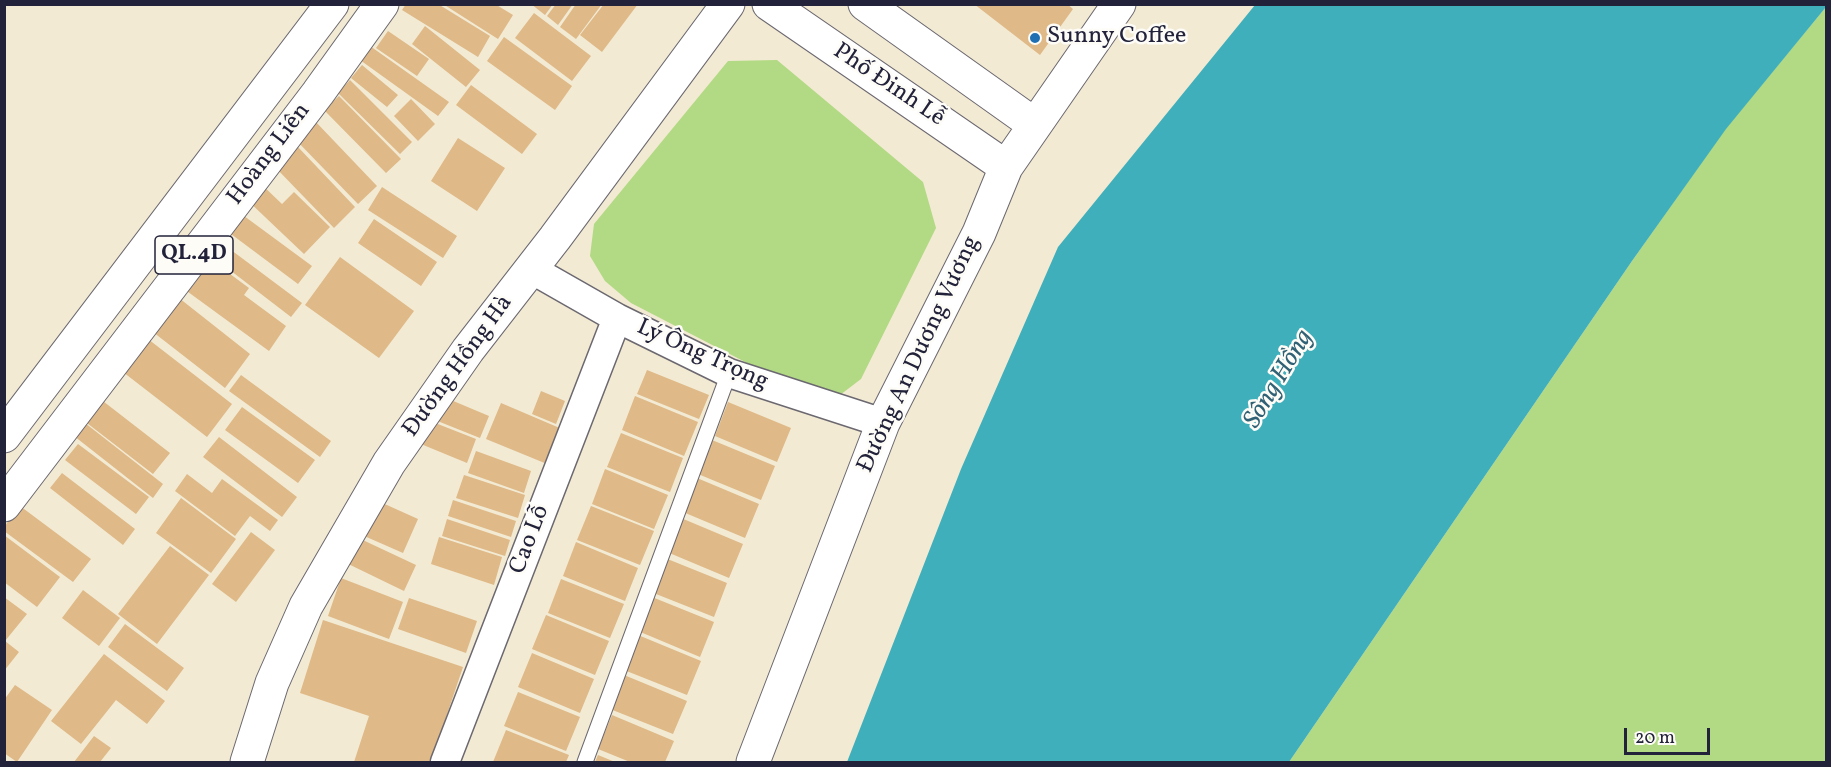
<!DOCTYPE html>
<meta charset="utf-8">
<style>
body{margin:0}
#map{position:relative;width:1831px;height:767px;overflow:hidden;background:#f2ead3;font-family:Vollkorn,serif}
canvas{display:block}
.frame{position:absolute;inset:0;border:6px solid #22223b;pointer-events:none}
.scale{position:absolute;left:1624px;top:728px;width:86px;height:27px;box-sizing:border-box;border:3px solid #22223b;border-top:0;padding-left:8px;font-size:18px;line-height:21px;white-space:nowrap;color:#22223b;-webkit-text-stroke:4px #fdfcf7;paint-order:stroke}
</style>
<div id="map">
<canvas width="1831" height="767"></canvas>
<div class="frame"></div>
<div class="scale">20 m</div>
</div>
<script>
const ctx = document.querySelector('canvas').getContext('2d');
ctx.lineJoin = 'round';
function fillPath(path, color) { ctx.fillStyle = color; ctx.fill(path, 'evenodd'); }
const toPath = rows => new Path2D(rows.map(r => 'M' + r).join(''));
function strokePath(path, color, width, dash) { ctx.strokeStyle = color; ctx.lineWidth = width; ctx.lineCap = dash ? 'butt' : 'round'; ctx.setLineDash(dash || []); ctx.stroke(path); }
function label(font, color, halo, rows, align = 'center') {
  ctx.font = font + ' Vollkorn,serif'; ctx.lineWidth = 5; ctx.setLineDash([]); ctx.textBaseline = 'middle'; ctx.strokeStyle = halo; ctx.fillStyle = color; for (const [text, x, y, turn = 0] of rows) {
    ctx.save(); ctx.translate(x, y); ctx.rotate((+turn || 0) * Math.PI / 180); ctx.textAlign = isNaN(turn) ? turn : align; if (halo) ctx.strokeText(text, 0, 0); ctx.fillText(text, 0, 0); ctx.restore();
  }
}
const green = toPath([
 [1826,7,1826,762,1289,762,1632,261,1726,128],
 [777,60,923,182,936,228,861,379,840,395,811,396,631,303,605,281,590,256,594,224,728,61]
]);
const water = toPath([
 [1255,5,1826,4,1826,7,1726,129,1632,261,1289,762,847,762,961,469,1058,247]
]);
const building = toPath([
 [406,4,438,4,490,36,478,57,402,10],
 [443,4,495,4,513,15,498,39],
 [531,4,553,4,545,15],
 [556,4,573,4,558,25,547,16],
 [576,4,602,4,576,39,560,27],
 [604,4,638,4,602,52,580,35],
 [974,4,1067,4,1073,9,1040,55],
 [534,13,591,56,572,81,515,38],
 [425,26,480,70,466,87,412,44],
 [388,31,429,59,417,76,376,48],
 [504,37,572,86,555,110,487,61],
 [370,46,449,102,438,116,360,60],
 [362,65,398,95,387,107,351,78],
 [350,80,412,142,400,154,338,93],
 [471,85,537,134,522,154,456,105],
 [339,96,401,159,386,173,324,110],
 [411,99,435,124,418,141,394,116],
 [314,120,377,186,358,204,294,138],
 [458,138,505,168,477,211,431,181],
 [297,146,355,207,334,228,275,167],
 [260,183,282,204,294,192,330,227,304,254,245,198],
 [382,187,457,236,443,258,368,210],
 [240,213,312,266,298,284,227,231],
 [374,219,437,262,421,286,358,243],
 [219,241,302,303,291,317,209,254],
 [207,257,249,288,244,295,286,326,269,351,184,289],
 [340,257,414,311,379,358,305,305],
 [179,298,250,354,225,388,153,332],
 [148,339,232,404,207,437,123,372],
 [647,370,709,395,699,419,637,394],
 [241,375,331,441,320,457,229,391],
 [541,391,565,401,556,424,532,414],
 [439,395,489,416,480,438,430,418],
 [635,396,698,422,684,456,622,430],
 [99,398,170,453,153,474,83,420],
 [728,402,791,428,777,462,715,436],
 [501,403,562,429,547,464,486,439],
 [242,407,315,460,298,483,225,430],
 [425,419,476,439,467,463,416,442],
 [85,423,163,484,153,498,74,436],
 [621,433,683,458,670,492,607,467],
 [219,437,297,497,282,517,203,457],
 [712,440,775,466,761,500,698,474],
 [78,444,149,497,136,514,65,460],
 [476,451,531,471,524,493,468,473],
 [605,469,668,495,654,529,592,504],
 [62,473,135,529,123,545,50,488],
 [187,474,212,493,222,479,278,520,270,531,250,516,235,536,175,491],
 [464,475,525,495,518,518,456,498],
 [697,478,759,504,745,538,683,512],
 [181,498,236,539,211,573,156,533],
 [453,500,516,521,511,537,448,516],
 [378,501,418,519,403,553,362,535],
 [20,506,91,559,73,582,4,531,4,527],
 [591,506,654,531,640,565,577,540],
 [681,518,743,544,729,578,667,552],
 [447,519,510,540,505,556,442,536],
 [251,532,275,550,236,602,212,584],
 [350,534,416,565,404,591,338,559],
 [4,535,60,577,37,607,4,582],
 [439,537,502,557,494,585,431,564],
 [576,542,638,568,625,601,563,576],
 [170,546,209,575,157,644,118,614],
 [665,558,727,583,714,617,651,592],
 [341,578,403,602,389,639,328,616],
 [561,579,624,604,610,638,548,613],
 [83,590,120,618,99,646,62,618],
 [4,597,27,614,5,641,19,652,4,671],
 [652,597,714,622,700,657,638,631],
 [409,598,477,621,466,653,398,629],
 [546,615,609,641,595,675,532,649],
 [323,620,463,667,431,762,354,762,369,716,300,693],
 [125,624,184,668,167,691,108,647],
 [638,635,701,661,687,695,624,670],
 [532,653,594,679,580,713,518,687],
 [104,654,165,701,147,724,116,700,81,744,51,721],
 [624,675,687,701,673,734,610,709],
 [15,685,52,710,17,762,4,753,4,700],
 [518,692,580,717,566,751,504,726],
 [612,715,674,741,665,762,630,762,598,749],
 [506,730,569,755,566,762,493,762],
 [94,736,111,748,100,762,74,762],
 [598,755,615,762,595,762]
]);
const lane = toPath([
 [585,762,729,373]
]);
const street = toPath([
 [531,269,617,318,729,373,883,423],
 [445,762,617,318]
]);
const secondary = toPath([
 [769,4,1006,167],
 [865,4,1035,125],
 [247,762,272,683,306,606,389,463,468,350,555,238,728,4],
 [753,762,883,423,979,233,1006,167,1119,4]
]);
const primary = toPath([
 [4,436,332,4],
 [4,505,318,93,382,4]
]);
const markers = [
 [1035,38,6,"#1f6fb2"]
];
const shields = [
 [194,255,78]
];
const shieldNames = [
 ["QL.4D",194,255]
];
const poiNames = [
 ["Sunny Coffee",1047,38]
];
const streetNames = [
 ["Phố Đinh Lễ",888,86,34],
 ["Hoàng Liên",270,155,-53],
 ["Đường An Dương Vương",920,355,-65],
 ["Lý Ông Trọng",702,356,24],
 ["Đường Hồng Hà",459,367,-54],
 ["Cao Lỗ",531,540,-69]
];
const waterNames = [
 ["Sông Hồng",1280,380,-59]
];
fillPath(green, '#b2d983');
fillPath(water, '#40afbc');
fillPath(building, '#dfb987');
strokePath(lane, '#6b6870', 17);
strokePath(street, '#6b6870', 31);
strokePath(secondary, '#6b6870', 35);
strokePath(primary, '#6b6870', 35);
strokePath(lane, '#fff', 15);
strokePath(street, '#fff', 28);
strokePath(secondary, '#fff', 33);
strokePath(primary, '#fff', 33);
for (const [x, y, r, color] of markers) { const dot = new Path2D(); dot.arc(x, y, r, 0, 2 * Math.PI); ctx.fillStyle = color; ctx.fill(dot); strokePath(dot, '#fdfcf7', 2); }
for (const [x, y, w] of shields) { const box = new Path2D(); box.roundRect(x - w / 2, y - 19, w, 38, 4.5); ctx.fillStyle = '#fdfcf7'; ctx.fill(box); strokePath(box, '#22223b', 1.5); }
label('bold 22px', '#22223b', null, shieldNames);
label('24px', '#22223b', '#fdfcf7', poiNames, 'left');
label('24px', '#22223b', '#fdfcf7', streetNames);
label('italic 26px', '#306175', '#fdfcf7', waterNames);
</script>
